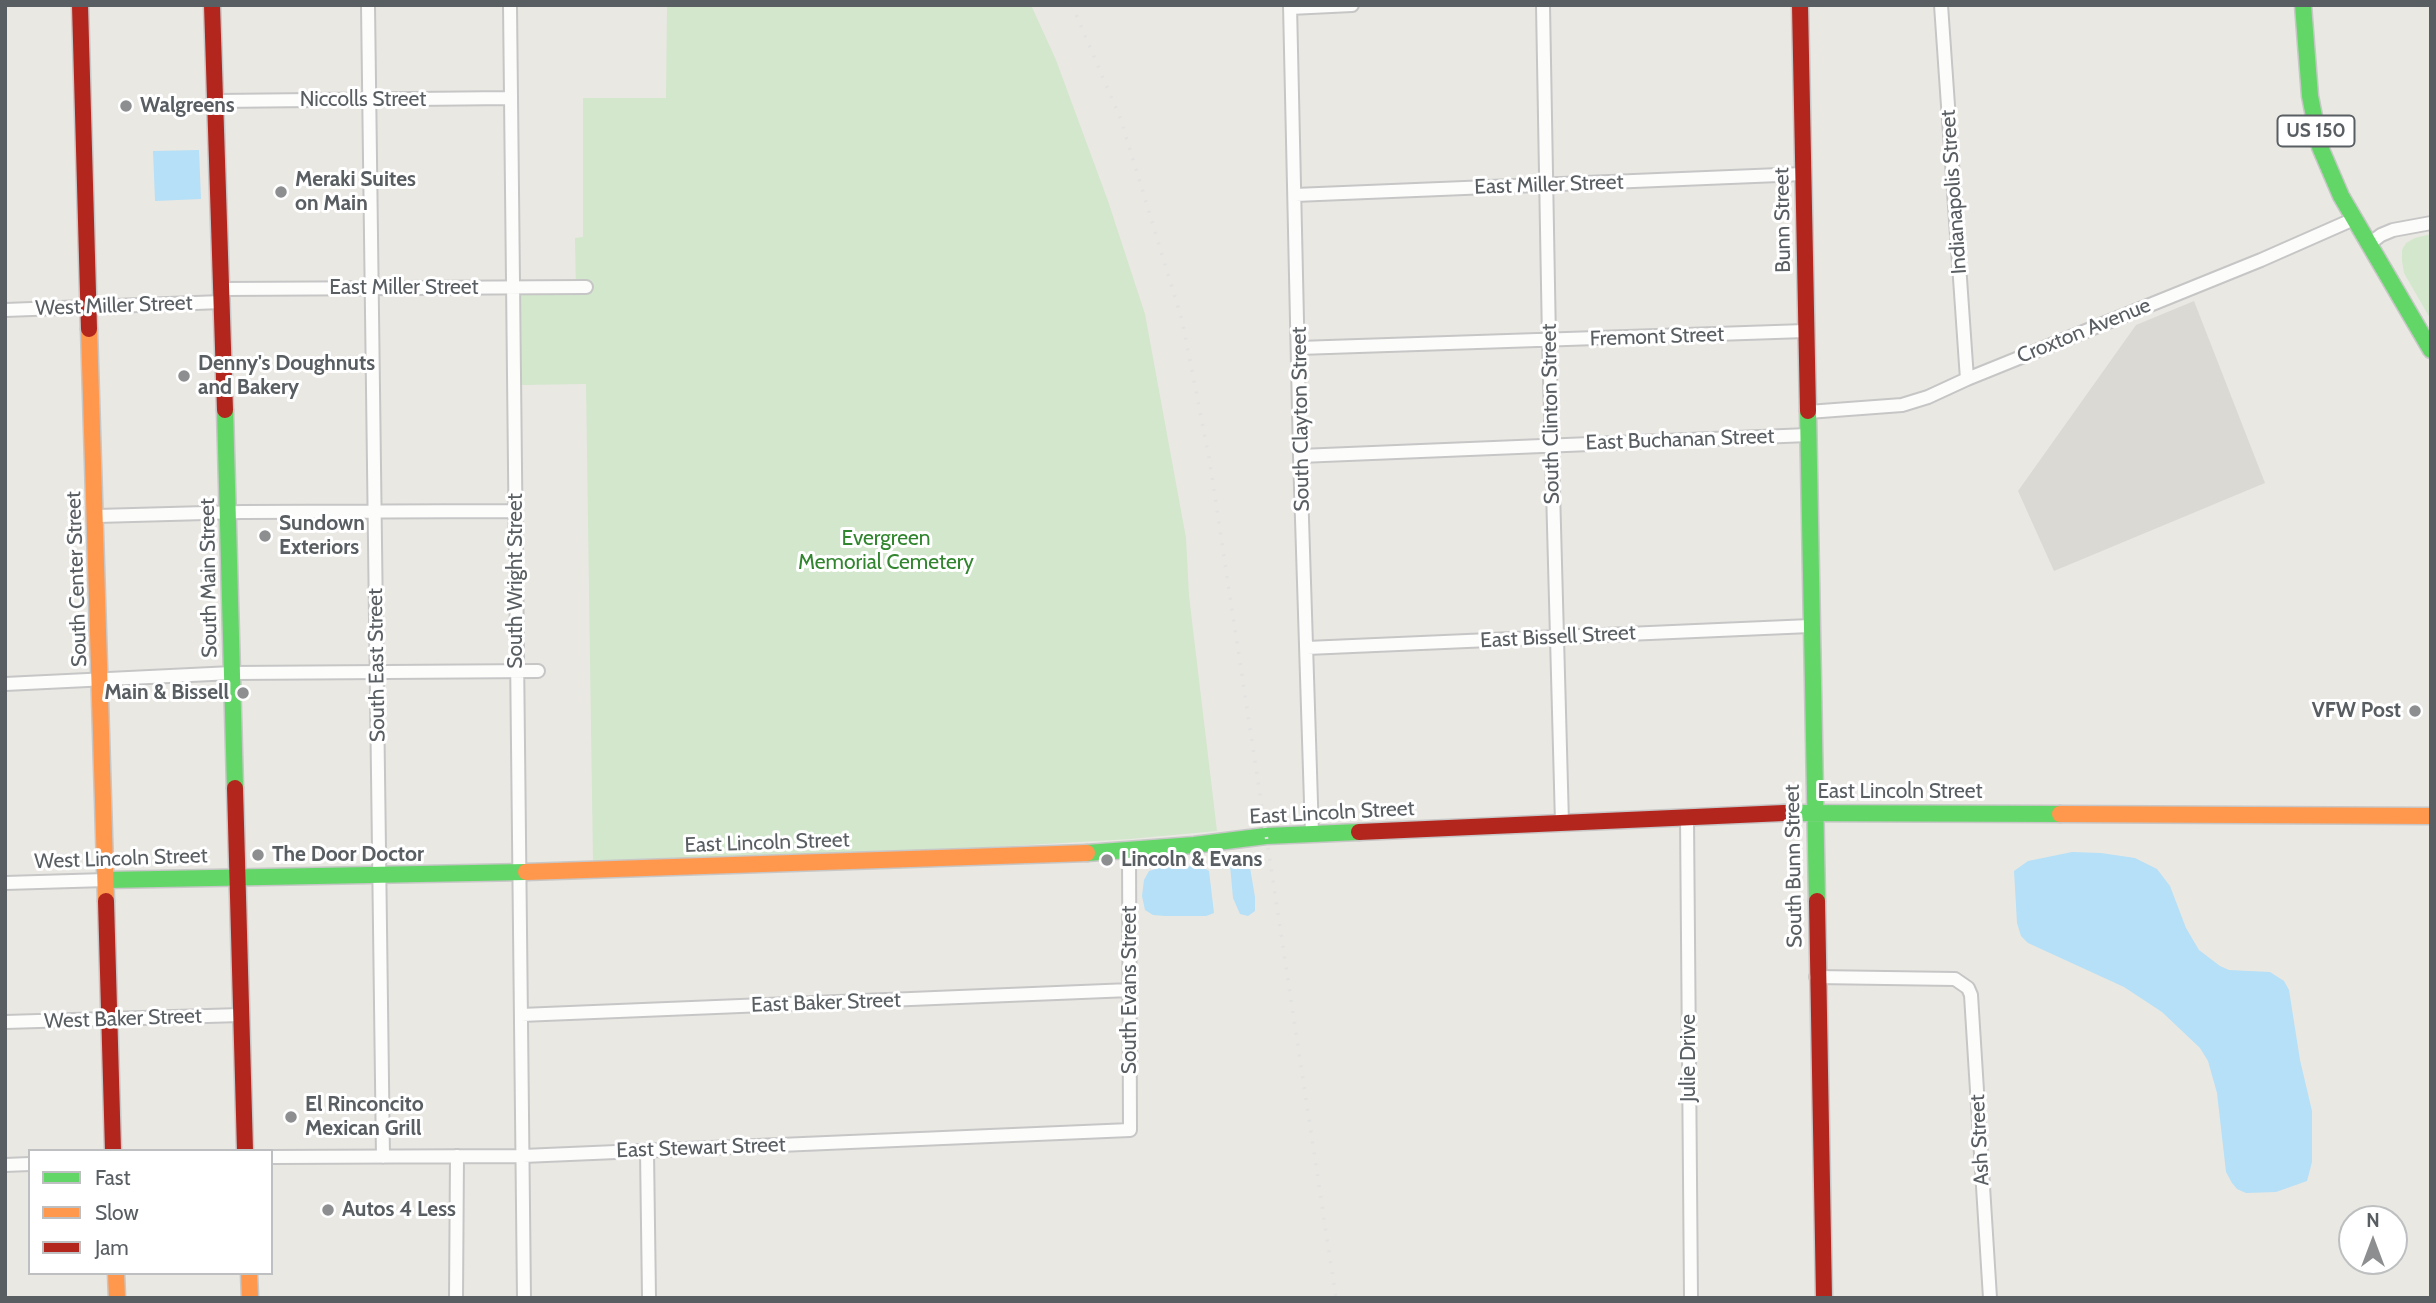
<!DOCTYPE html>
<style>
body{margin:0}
#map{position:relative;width:2436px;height:1303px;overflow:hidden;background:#eae8e3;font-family:Cabin,sans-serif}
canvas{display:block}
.frame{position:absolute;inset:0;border:7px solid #595e62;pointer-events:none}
.legend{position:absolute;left:28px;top:1149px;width:245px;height:126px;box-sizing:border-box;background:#fff;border:2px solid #bdbfc0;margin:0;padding:9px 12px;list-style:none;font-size:21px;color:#595e62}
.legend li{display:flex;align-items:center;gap:14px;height:35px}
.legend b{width:35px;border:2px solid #bdbfc0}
.north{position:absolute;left:2338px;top:1205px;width:70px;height:70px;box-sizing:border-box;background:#fff;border:2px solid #bdbfc0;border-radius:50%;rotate:0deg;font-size:19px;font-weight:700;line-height:28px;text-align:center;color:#595e62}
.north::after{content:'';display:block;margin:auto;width:24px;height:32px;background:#8c8e8f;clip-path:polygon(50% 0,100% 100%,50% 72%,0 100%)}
</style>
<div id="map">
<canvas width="2436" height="1303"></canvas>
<div class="frame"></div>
<ul class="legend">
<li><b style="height:9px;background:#63d668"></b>Fast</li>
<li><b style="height:9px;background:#ff974d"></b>Slow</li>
<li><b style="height:9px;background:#b3261e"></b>Jam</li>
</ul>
<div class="north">N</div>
</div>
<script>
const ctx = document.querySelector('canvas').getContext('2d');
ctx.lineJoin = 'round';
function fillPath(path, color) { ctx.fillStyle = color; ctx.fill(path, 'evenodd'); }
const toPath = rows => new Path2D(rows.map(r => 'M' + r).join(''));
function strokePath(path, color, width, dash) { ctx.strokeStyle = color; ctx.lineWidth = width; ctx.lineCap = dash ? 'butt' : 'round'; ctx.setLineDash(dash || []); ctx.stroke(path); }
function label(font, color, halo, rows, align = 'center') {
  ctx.font = font + ' Cabin,sans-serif'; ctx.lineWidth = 6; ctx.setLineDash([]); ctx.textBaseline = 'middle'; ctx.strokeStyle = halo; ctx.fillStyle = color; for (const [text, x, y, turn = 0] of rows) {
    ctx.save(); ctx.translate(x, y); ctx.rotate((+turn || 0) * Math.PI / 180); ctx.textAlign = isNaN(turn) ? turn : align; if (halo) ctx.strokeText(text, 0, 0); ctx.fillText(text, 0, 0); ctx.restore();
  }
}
const industrial = toPath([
 [2194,301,2265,483,2054,571,2018,491,2136,325]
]);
const green = toPath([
 [667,5,1031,5,1056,60,1108,201,1145,314,1186,538,1189,596,1217,831,1130,839,977,848,593,863,586,384,522,385,521,295,576,294,575,238,583,237,583,98,666,98],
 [2431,234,2431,320,2404,273,2402,261,2402,250,2406,243,2415,238]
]);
const water = toPath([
 [199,150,201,199,155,201,153,151],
 [2072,852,2101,853,2135,858,2157,869,2170,886,2186,928,2199,950,2220,966,2229,970,2270,972,2284,981,2289,990,2300,1060,2312,1111,2312,1162,2307,1181,2276,1192,2246,1193,2237,1189,2232,1183,2226,1172,2217,1093,2208,1061,2200,1048,2162,1012,2124,987,2028,943,2021,936,2017,923,2014,871,2028,861],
 [1242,856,1248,856,1255,897,1255,911,1248,916,1240,914,1233,898,1230,865,1233,859],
 [1201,866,1209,871,1214,913,1206,916,1165,916,1153,915,1145,910,1142,896,1144,880,1149,871,1163,867]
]);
const street = toPath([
 [368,5,383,1157],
 [510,5,524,1298],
 [1290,5,1300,456,1312,834],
 [1543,5,1549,341,1562,823],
 [1941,5,1967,379],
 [1290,8,1352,5],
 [216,101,510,98],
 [1295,195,1803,174],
 [2369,244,2381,235,2393,230,2431,223],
 [222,289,586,287],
 [5,310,222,302],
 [1299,348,1805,331],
 [1808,412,1902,405,1928,397,1967,379,2261,260,2354,219],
 [1300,456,1808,435],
 [97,516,242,512,516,511],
 [1307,648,1810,626],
 [5,684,232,673,538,671],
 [1687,817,1691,1298],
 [5,883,106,880],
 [1816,977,1955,979,1968,988,1971,995,1990,1298],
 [521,1015,1130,990],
 [5,1022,241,1015],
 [647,1151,649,1298],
 [271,1157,523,1156,1130,1130,1129,849],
 [5,1165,30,1164],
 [456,1298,457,1156]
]);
const fast = toPath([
 [2303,5,2310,96,2320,147,2341,196,2431,350],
 [225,410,235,788],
 [1808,411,1817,901],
 [1784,813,2060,814],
 [1087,853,1194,845,1266,836,1359,832],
 [106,880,526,872]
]);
const slow = toPath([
 [89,329,106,901],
 [2060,814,2431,816],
 [526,872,1087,853],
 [116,1273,117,1298],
 [249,1273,250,1298]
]);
const jam = toPath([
 [80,5,89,329],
 [212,5,225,410],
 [1800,5,1808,411],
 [235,788,245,1151],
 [1359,832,1784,813],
 [106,901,113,1151],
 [1817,901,1824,1298]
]);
const rail = toPath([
 [1072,5,1121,120,1182,320,1209,457,1336,1298]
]);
const markers = [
 [126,106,7,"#8c8e8f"],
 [281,192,7,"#8c8e8f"],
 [184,376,7,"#8c8e8f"],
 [265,536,7,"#8c8e8f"],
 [243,693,7,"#8c8e8f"],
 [2415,711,7,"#8c8e8f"],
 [258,855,7,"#8c8e8f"],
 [1107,860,7,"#8c8e8f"],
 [291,1117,7,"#8c8e8f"],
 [328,1210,7,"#8c8e8f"]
];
const shields = [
 [2316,131,77]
];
const shieldNames = [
 ["US 150",2316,131]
];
const streetNames = [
 ["Niccolls Street",363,100],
 ["East Miller Street",1549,185,-2],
 ["Indianapolis Street",1954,192,-94],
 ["Bunn Street",1783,220,-91],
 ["East Miller Street",404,288],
 ["West Miller Street",114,306,-2],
 ["Croxton Avenue",2084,331,-22],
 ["Fremont Street",1657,337,-2],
 ["South Clinton Street",1551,414,-91],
 ["South Clayton Street",1301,419,-91],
 ["East Buchanan Street",1680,440,-2],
 ["South Main Street",209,578,-91],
 ["South Center Street",77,579,-92],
 ["South Wright Street",516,581,-90],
 ["East Bissell Street",1558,637,-3],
 ["South East Street",377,665,-91],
 ["East Lincoln Street",1900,792],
 ["East Lincoln Street",1332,813,-3],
 ["East Lincoln Street",767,843,-2],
 ["West Lincoln Street",121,859,-2],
 ["South Bunn Street",1794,866,-91],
 ["South Evans Street",1130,990,-90],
 ["East Baker Street",826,1003,-2],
 ["West Baker Street",123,1019,-2],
 ["Julie Drive",1689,1058,-90],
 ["Ash Street",1980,1140,-93],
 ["East Stewart Street",701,1148,-2]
];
const poiNames = [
 ["Walgreens",140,106],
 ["Meraki Suites",295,180],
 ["on Main",295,204],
 ["Denny's Doughnuts",198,364],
 ["and Bakery",198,388],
 ["Sundown",279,524],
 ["Exteriors",279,548],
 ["Main & Bissell",229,693,"right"],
 ["VFW Post",2401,711,"right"],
 ["The Door Doctor",272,855],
 ["Lincoln & Evans",1121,860],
 ["El Rinconcito",305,1105],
 ["Mexican Grill",305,1129],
 ["Autos 4 Less",342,1210]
];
const parkNames = [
 ["Evergreen",886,539],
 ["Memorial Cemetery",886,563]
];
fillPath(industrial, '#dbd9d4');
fillPath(green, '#d2e7cc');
fillPath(water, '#b5e0f7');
strokePath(street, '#c6c6c6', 16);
strokePath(fast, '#c7c7c7', 19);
strokePath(slow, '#c7c7c7', 19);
strokePath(jam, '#c7c7c7', 19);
strokePath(street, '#fcfcfb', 12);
strokePath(fast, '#63d668', 16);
strokePath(slow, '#ff974d', 16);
strokePath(jam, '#b3261e', 16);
strokePath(rail, '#e2e2e1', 3.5, [2, 9]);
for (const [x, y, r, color] of markers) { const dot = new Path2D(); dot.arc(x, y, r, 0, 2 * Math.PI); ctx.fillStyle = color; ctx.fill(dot); strokePath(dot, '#fff', 2.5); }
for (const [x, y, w] of shields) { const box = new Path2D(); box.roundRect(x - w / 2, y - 15.5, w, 31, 5); ctx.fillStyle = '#fff'; ctx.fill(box); strokePath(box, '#595e62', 2); }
label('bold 19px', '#595e62', null, shieldNames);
label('21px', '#595e62', '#fff', streetNames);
label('bold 21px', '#595e62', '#fff', poiNames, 'left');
label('21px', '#31852e', '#fff', parkNames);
</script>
